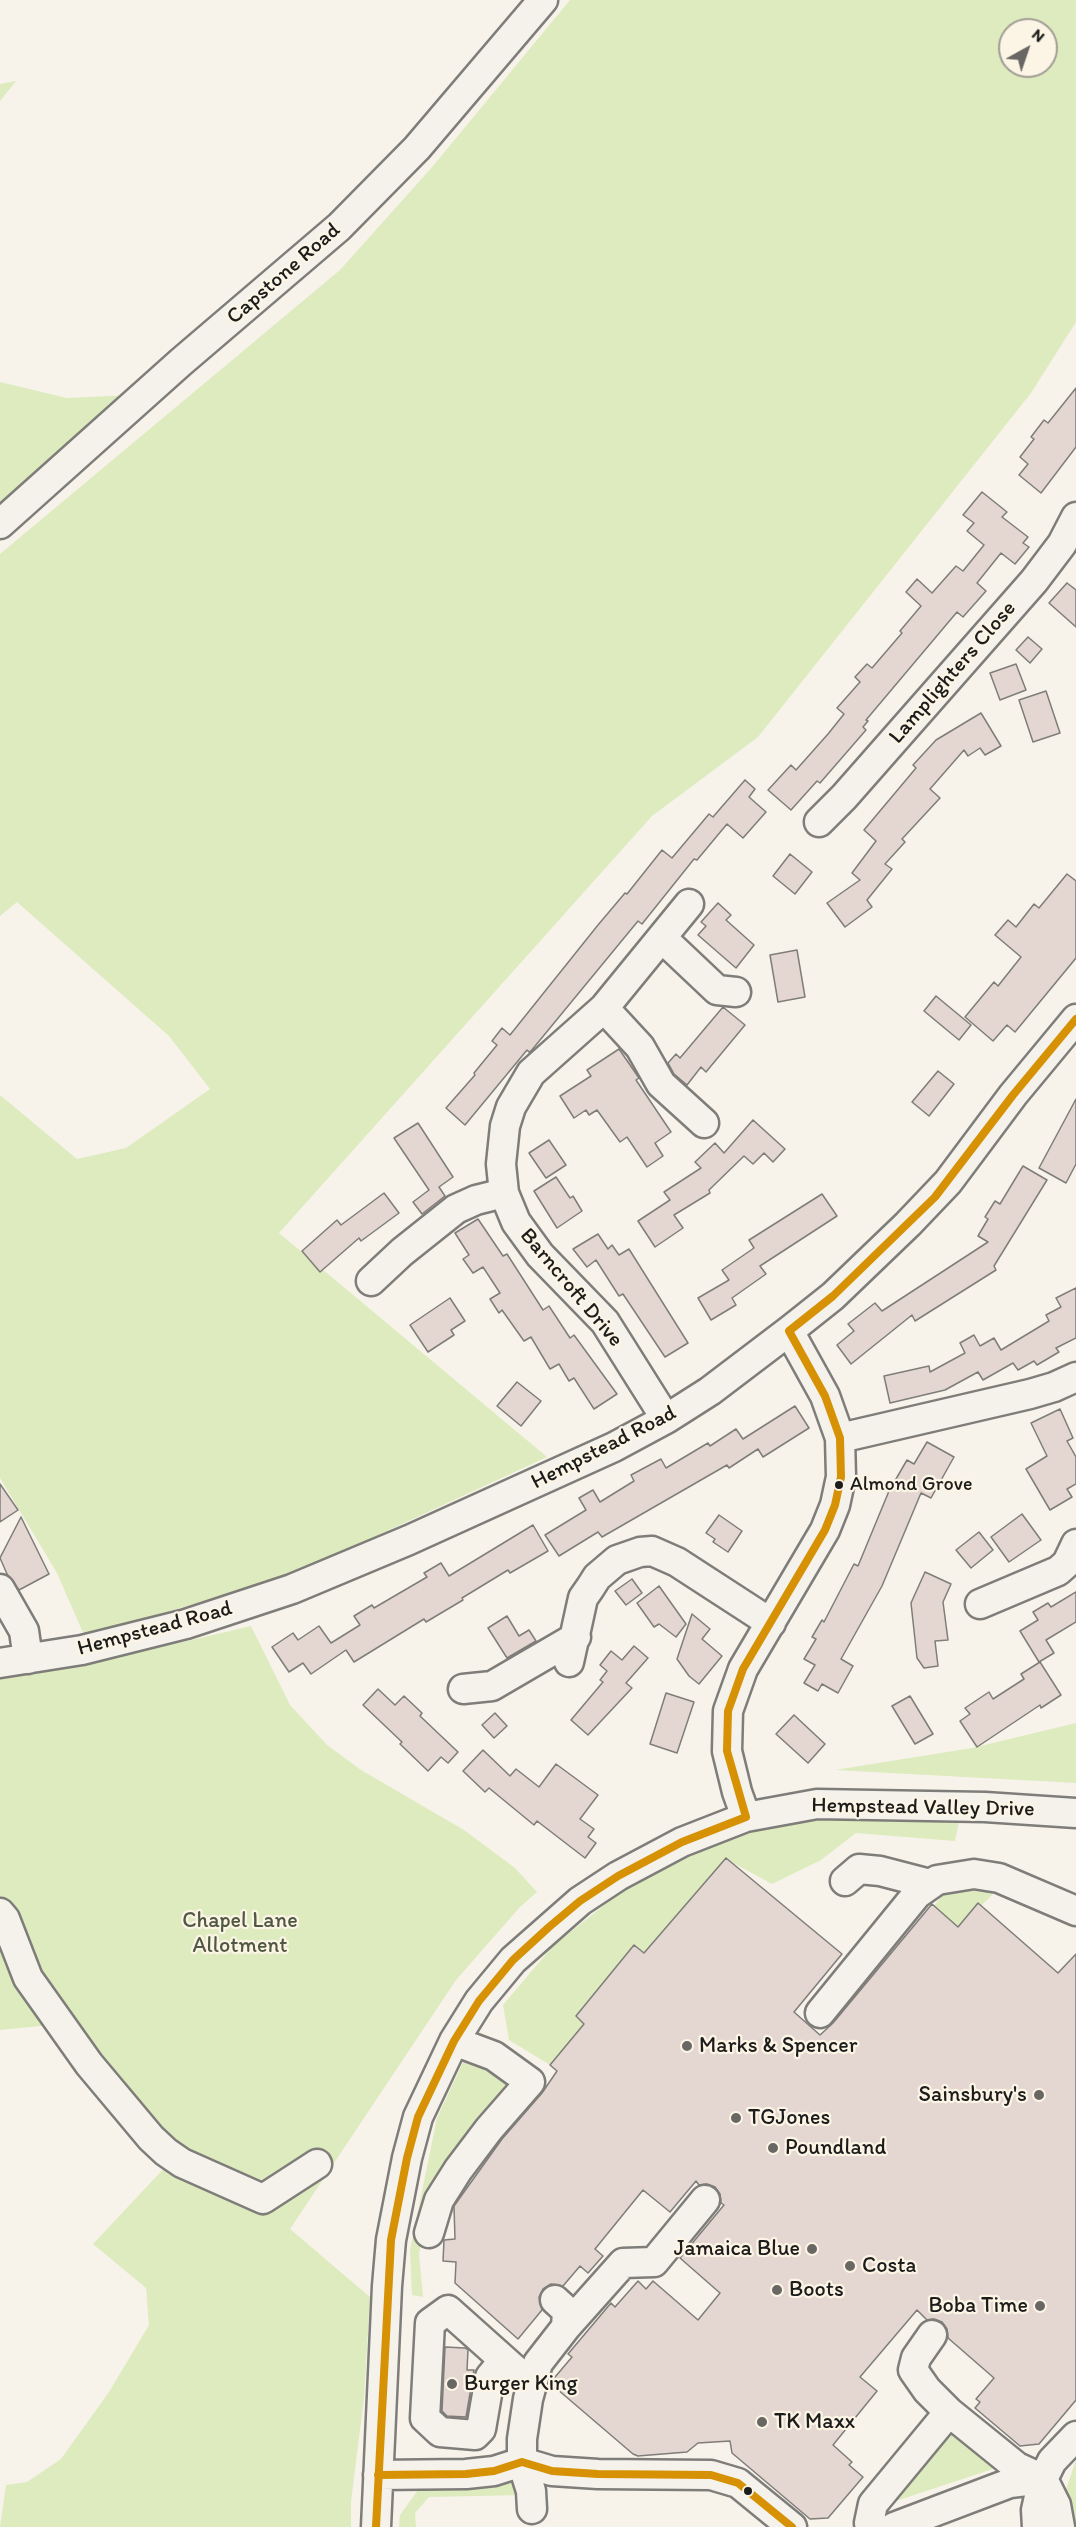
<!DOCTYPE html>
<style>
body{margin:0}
#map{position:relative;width:1076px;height:2527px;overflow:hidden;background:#f7f3ea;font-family:Itim,sans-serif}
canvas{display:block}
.north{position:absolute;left:998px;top:18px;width:60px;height:60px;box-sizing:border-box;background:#fcf5e5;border:2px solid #a29e95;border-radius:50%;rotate:40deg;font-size:16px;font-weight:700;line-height:24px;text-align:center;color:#1c1c1c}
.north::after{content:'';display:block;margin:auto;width:21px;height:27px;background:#696764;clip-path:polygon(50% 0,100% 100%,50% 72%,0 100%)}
</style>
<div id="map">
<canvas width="1076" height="2527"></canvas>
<div class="north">N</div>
</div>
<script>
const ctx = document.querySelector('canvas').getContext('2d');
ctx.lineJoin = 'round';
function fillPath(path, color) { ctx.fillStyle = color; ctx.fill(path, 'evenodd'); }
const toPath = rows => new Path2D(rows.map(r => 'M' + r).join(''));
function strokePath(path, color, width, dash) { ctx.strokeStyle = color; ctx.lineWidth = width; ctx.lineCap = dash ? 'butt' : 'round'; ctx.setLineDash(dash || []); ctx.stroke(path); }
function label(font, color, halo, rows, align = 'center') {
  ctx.font = font + ' Itim,sans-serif'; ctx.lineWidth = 4.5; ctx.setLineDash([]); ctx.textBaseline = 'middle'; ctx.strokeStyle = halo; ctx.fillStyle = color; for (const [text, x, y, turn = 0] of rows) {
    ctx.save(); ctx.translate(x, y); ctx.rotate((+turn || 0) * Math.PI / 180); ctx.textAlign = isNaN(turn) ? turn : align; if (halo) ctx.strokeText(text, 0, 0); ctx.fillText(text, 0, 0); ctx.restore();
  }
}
const green = toPath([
 [570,0,1076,0,1076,322,1031,393,758,737,652,816,279,1233,547,1457,283,1579,84,1635,57,1573,0,1478,0,1095,77,1159,126,1148,210,1089,169,1036,17,902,0,916,0,554,340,270,433,166],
 [1010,30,1046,30,1046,66,1010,66],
 [16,81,0,101,0,84],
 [0,382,67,398,132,395,0,504],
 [251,1626,290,1705,327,1745,361,1770,464,1830,515,1868,537,1892,520,1907,456,1980,290,2229,370,2297,364,2398,351,2502,351,2527,0,2527,6,2485,27,2482,61,2459,109,2392,149,2325,146,2288,93,2244,169,2163,51,2025,0,2030,0,1673,183,1642],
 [1076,1723,1076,1783,835,1770,972,1748],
 [791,1815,960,1817,955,1841,856,1833,821,1860,772,1884,726,1859,644,1953,634,1945,576,2016,584,2024,550,2065,509,2040,503,2005,553,1946,622,1891,699,1852],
 [959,1885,996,1891,981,1906,978,1903,958,1927,934,1906,943,1894],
 [464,2060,511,2083,425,2223,419,2254,423,2297,412,2295,410,2250,437,2118],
 [949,2428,999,2467,896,2501],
 [1076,2460,1076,2527,1073,2527,1066,2489],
 [517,2483,523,2495,429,2497,415,2513,416,2527,399,2527,400,2515,421,2486]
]);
const building = toPath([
 [1076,388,1076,447,1041,493,1019,475,1028,464,1020,457,1034,439,1031,437,1044,420,1048,423,1076,388],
 [982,492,1007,512,1002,517,1028,537,1023,543,1029,547,1015,564,1001,553,977,583,986,591,963,617,957,612,866,720,868,721,863,727,866,730,820,783,817,781,791,810,768,790,791,765,796,770,828,734,844,714,837,708,860,682,855,677,867,664,872,668,902,633,900,631,921,606,906,592,917,579,932,593,956,566,963,571,984,545,967,531,974,523,963,515,982,492],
 [1067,583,1076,590,1076,627,1049,603,1067,583],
 [1028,637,1042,649,1030,663,1016,650,1028,637],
 [1016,664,1026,690,1000,700,990,673,1016,664],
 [1046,691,1060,733,1033,742,1019,700,1046,691],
 [981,713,1001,746,985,755,980,748,968,756,964,750,930,789,940,798,902,839,905,842,885,864,892,869,867,900,872,907,845,927,827,903,860,880,852,873,876,841,864,830,916,768,913,765,936,740,981,713],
 [745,780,755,789,749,797,766,812,743,838,727,824,697,860,694,859,642,924,638,921,531,1051,529,1052,527,1050,465,1125,446,1108,475,1075,474,1073,497,1045,492,1041,502,1028,510,1035,598,925,625,893,627,894,662,850,672,858,709,814,713,817,745,780],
 [790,854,812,872,795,894,773,876,790,854],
 [1067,874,1076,881,1076,958,1015,1032,1007,1025,993,1041,965,1017,994,982,998,986,1021,957,995,935,1008,920,1016,927,1034,904,1039,908,1067,874],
 [718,903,731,915,726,920,754,945,736,968,698,935,706,926,701,922,718,903],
 [797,950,805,997,778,1002,770,955,797,950],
 [936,996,971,1025,959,1040,924,1011,936,996],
 [723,1007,745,1025,706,1072,701,1067,687,1085,674,1074,668,1063,676,1054,680,1058,723,1007],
 [619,1049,639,1078,636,1080,671,1132,655,1143,663,1156,647,1167,627,1137,620,1142,597,1110,589,1115,586,1110,574,1118,560,1096,591,1076,587,1070,619,1049],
 [938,1071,954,1084,929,1116,912,1102,938,1071],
 [1076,1099,1076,1164,1066,1183,1039,1168,1076,1099],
 [753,1120,785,1149,773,1162,764,1153,753,1164,744,1156,709,1190,710,1193,674,1215,683,1228,655,1247,638,1221,670,1200,664,1192,701,1168,695,1162,715,1143,724,1153,753,1120],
 [418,1123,453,1177,439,1187,445,1196,422,1214,413,1202,429,1190,394,1138,418,1123],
 [549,1140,566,1165,546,1178,529,1153,549,1140],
 [1023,1166,1047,1180,994,1266,996,1270,915,1321,912,1315,851,1364,837,1345,854,1331,848,1324,875,1303,882,1311,988,1242,978,1236,988,1219,985,1217,995,1201,1000,1204,1023,1166],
 [556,1177,570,1198,573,1196,582,1211,557,1228,534,1191,556,1177],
 [384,1193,399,1213,361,1241,359,1238,320,1272,302,1251,337,1220,341,1225,384,1193],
 [822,1194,837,1216,760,1266,766,1274,732,1298,736,1305,711,1320,698,1298,729,1280,722,1270,754,1248,749,1240,822,1194],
 [478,1219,503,1256,507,1254,543,1310,549,1306,570,1338,574,1335,617,1394,594,1409,574,1378,569,1381,559,1364,550,1369,531,1337,524,1341,502,1310,499,1313,490,1299,500,1293,483,1267,473,1273,463,1259,469,1255,455,1233,478,1219],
 [598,1234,608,1249,612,1245,619,1255,629,1249,688,1343,665,1357,623,1294,619,1296,596,1260,587,1267,573,1249,598,1234],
 [1076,1288,1076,1338,1056,1348,1059,1352,1037,1365,1034,1361,1018,1370,1013,1363,983,1380,978,1372,945,1390,890,1403,884,1376,929,1366,930,1372,965,1353,960,1343,974,1335,980,1346,994,1338,1001,1350,1049,1321,1046,1315,1061,1307,1056,1298,1076,1288],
 [450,1298,465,1321,451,1330,454,1335,428,1352,410,1325,450,1298],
 [517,1382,541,1401,521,1426,497,1406,517,1382],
 [795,1406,809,1428,763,1457,758,1449,729,1468,727,1465,602,1537,598,1532,559,1556,545,1535,586,1510,579,1498,593,1490,600,1502,634,1481,631,1475,661,1459,666,1468,708,1443,710,1446,736,1429,743,1439,795,1406],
 [1060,1409,1073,1438,1067,1441,1076,1457,1076,1484,1067,1489,1072,1497,1050,1510,1026,1469,1047,1456,1031,1423,1060,1409],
 [927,1442,954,1457,931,1498,921,1493,882,1586,841,1659,853,1666,838,1693,822,1684,818,1691,804,1683,815,1665,804,1659,816,1639,812,1637,822,1620,824,1622,854,1564,858,1566,889,1491,907,1460,914,1464,927,1442],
 [0,1484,18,1510,0,1522,0,1484],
 [1022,1514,1041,1540,1009,1562,991,1537,1022,1514],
 [719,1515,742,1531,728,1552,713,1542,715,1539,706,1533,719,1515],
 [21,1517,49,1574,19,1590,7,1574,0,1558,21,1517],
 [533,1525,548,1551,510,1573,508,1570,462,1598,463,1600,426,1622,424,1619,354,1662,346,1650,311,1674,303,1663,289,1672,272,1647,293,1633,298,1640,319,1626,331,1643,360,1625,354,1616,372,1605,374,1608,427,1577,424,1573,441,1563,449,1576,533,1525],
 [979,1532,993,1550,971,1568,956,1550,979,1532],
 [925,1572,951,1584,943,1602,948,1640,935,1641,938,1666,924,1668,917,1658,911,1603,925,1572],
 [632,1579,642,1593,626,1605,615,1591,632,1579],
 [659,1586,686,1624,676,1637,659,1624,654,1627,637,1603,659,1586],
 [1076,1592,1076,1622,1046,1640,1054,1653,1039,1662,1020,1631,1038,1620,1033,1612,1048,1603,1051,1607,1076,1592],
 [692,1614,710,1629,702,1639,722,1656,699,1684,689,1676,677,1659,692,1614],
 [507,1616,519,1636,529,1630,536,1641,507,1658,488,1628,507,1616],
 [634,1646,648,1658,626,1683,632,1688,588,1735,571,1720,603,1682,600,1680,607,1671,600,1665,611,1651,622,1660,634,1646],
 [1040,1662,1061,1695,1041,1708,1040,1705,977,1747,960,1721,970,1714,965,1708,989,1692,993,1699,1024,1679,1021,1674,1040,1662],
 [378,1689,395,1705,404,1696,422,1713,420,1716,458,1752,448,1763,441,1757,428,1771,400,1744,402,1742,363,1705,378,1689],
 [666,1693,694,1702,677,1753,650,1744,666,1693],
 [910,1696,933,1734,915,1744,892,1706,910,1696],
 [495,1713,507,1726,494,1738,482,1725,495,1713],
 [794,1715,825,1744,808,1763,776,1734,794,1715],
 [483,1750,510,1776,516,1769,539,1787,556,1764,598,1795,580,1819,594,1829,588,1837,596,1843,585,1858,537,1821,534,1825,489,1788,485,1792,463,1771,483,1750],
 [726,1858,842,1954,794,2012,820,2035,833,2023,932,1904,958,1927,978,1903,1058,1973,1076,1954,1076,2400,1039,2444,1020,2446,975,2408,980,2402,976,2399,994,2378,948,2338,947,2329,942,2322,934,2319,927,2320,917,2310,860,2377,877,2391,833,2445,852,2462,849,2465,863,2477,828,2518,810,2519,732,2453,730,2441,698,2443,687,2452,638,2456,633,2454,550,2383,572,2357,568,2354,611,2303,615,2307,638,2281,646,2289,653,2281,698,2320,720,2293,680,2258,724,2205,721,2203,720,2194,715,2187,707,2184,699,2185,696,2181,670,2212,643,2190,595,2249,603,2256,588,2273,580,2266,563,2286,551,2284,543,2289,539,2297,542,2310,518,2339,455,2283,456,2262,443,2261,444,2240,455,2239,454,2206,502,2139,542,2093,557,2071,550,2065,584,2024,576,2016,634,1945,644,1953,726,1858],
 [445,2347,465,2348,468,2350,467,2370,474,2370,466,2417,447,2416,442,2411,445,2347]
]);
const minor = toPath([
 [0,524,181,362,339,227,417,148,543,0],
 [819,822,844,797,1034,581,1062,544,1076,517],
 [662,938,717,990,736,992],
 [604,1008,640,1047,661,1084,704,1123],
 [371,1281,402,1252,456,1209,476,1200,504,1193],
 [666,1419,605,1322,540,1255,516,1222,504,1193,501,1164,505,1126,511,1107,531,1073,604,1008,689,904],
 [840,1438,1030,1394,1054,1387,1076,1377],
 [0,1589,24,1631,28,1659],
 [980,1604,1058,1571,1067,1563,1076,1544],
 [569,1662,583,1598,590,1588,597,1577,617,1560,640,1552,652,1551,677,1562,771,1623],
 [0,1663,82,1650,186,1624,292,1589,409,1540,614,1447,666,1419,710,1391,789,1331,833,1296,908,1224,948,1182,1013,1095,1076,1019],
 [463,1689,492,1686,576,1637],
 [746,1817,737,1792,727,1751,728,1711,743,1669,825,1530,835,1505,841,1477,840,1438,825,1396,789,1331],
 [845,1881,859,1869,880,1871,930,1884],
 [0,1913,5,1919,28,1978,89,2064,151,2138,166,2152,182,2163,263,2199,317,2164],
 [820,2013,917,1894,937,1880,974,1874,999,1878,1076,1911],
 [429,2233,439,2200,458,2170,489,2129,530,2082,494,2056,454,2041],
 [566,2327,623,2263,654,2262,705,2200],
 [932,2335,916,2358,913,2370,927,2390,949,2412],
 [504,2360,490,2377,481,2429,475,2435,440,2432,425,2418,430,2323,448,2310,532,2385],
 [378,2475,466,2474,494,2471,522,2462,552,2471,598,2474,711,2475,738,2483,792,2527],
 [532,2509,531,2491,522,2462,522,2439,528,2399,538,2363,566,2327,567,2311,555,2300],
 [869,2523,873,2504,949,2412,1017,2467,1043,2479,1056,2505,1060,2527],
 [376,2527,387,2286,391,2240,407,2158,418,2117,454,2041,479,2001,513,1960,580,1901,618,1876,682,1842,746,1817,817,1804,985,1807,1076,1813],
 [894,2527,1010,2483,1043,2479],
 [1037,2527,1036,2510,1043,2479,1052,2461,1076,2436]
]);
const bus1 = toPath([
 [378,2475,466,2474,494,2471,522,2462,552,2471,598,2474,711,2475,738,2483,792,2527],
 [376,2527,391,2240,407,2158,418,2117,454,2041,479,2001,513,1960,549,1927,580,1901,618,1876,682,1842,746,1817,727,1751,728,1711,743,1669,825,1530,835,1505,841,1477,840,1438,825,1396,789,1331,833,1296,935,1197,1013,1095,1076,1019]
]);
const markers = [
 [839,1485,5,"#1c1c1c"],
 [687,2046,6,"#696764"],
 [1039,2095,6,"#696764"],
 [736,2118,6,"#696764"],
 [773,2148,6,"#696764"],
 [812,2249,6,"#696764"],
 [850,2266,6,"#696764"],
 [777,2290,6,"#696764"],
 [1040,2306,6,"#696764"],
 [452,2384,6,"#696764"],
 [762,2422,6,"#696764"],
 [748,2491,5,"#1c1c1c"]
];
const busNames = [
 ["Almond Grove",850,1485]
];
const streetNames = [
 ["Capstone Road",284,274,-41],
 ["Lamplighters Close",953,673,-49],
 ["Barncroft Drive",571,1288,50],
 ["Hempstead Road",604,1448,-27],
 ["Hempstead Road",155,1629,-15],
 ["Hempstead Valley Drive",923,1808,1]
];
const parkNames = [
 ["Chapel Lane",240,1921],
 ["Allotment",240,1946]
];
const poiNames = [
 ["Marks & Spencer",699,2046],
 ["Sainsbury's",1027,2095,"right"],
 ["TGJones",748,2118],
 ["Poundland",785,2148],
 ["Jamaica Blue",800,2249,"right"],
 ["Costa",862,2266],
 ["Boots",789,2290],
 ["Boba Time",1028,2306,"right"],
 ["Burger King",464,2384],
 ["TK Maxx",774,2422]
];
fillPath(green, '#ddebbf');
fillPath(building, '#e4d7d1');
strokePath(building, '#7f7d79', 1.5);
strokePath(minor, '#7f7d79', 33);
strokePath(minor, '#f5f2ec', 28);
strokePath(bus1, '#d69104', 8);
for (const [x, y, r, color] of markers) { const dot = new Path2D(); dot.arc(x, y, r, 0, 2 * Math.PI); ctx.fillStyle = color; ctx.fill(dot); strokePath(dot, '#fcf5e5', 2); }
label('20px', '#1c1c1c', '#fcf5e5', busNames, 'left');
label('22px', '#1c1c1c', '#fcf5e5', streetNames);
label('22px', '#4f5842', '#fcf5e5', parkNames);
label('22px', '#1c1c1c', '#fcf5e5', poiNames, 'left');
</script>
